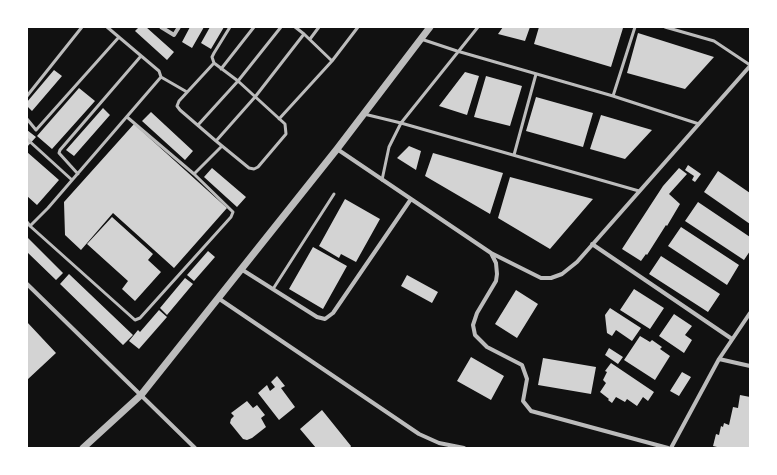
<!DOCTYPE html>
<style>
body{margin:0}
#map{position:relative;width:777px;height:475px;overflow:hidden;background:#111;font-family:"PT Sans Narrow",sans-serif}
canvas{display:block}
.frame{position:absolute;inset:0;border:28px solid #fff;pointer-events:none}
</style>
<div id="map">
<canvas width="777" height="475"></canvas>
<div class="frame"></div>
</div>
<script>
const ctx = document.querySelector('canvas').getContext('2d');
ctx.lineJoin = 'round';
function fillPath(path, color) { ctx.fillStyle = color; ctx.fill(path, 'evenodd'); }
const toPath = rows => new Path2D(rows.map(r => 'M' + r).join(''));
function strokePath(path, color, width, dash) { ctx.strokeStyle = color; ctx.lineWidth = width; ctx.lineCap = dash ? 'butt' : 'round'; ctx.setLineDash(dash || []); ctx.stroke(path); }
const building = toPath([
 [139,27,146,27,174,52,167,60,135,31],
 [190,27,204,27,192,48,182,42],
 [210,27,224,27,211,49,201,43],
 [503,27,530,27,525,41,498,34],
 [539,27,619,27,623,28,611,67,534,44],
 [638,33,714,57,685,89,627,73],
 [54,70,62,76,32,111,27,106,27,102],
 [465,72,479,76,467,115,439,106],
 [486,76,522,86,510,126,474,117],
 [79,88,95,101,52,149,37,136],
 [536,97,593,113,583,147,526,131],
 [103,108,110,115,74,156,66,150],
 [151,112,193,151,185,160,142,121],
 [601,115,652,130,625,159,590,149],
 [134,124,227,208,174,268,113,213,81,250,65,235,64,202],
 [27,130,36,137,27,147],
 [409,146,421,151,416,170,397,158],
 [27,152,59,180,37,205,27,196],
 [433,153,503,173,490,214,425,176],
 [688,165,701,174,695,182,692,180,694,176,685,170],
 [212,168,246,197,237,207,204,177],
 [679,168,687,174,669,194,680,204,667,226,666,225,647,255,646,254,641,261,622,249,663,186],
 [718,171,750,193,750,224,704,192],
 [510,177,593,199,550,249,498,218],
 [345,199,380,219,356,262,341,254,339,258,319,246],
 [698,202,750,237,750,251,744,260,685,221],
 [112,217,153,254,148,260,161,272,135,301,122,289,128,281,87,244],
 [681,227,739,265,727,285,668,246],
 [28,238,63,273,56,280,27,252],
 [313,247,347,266,323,309,289,289],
 [208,251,215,257,194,281,187,275],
 [661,256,720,294,708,312,649,274],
 [69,274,133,335,123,345,60,284],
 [407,275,438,292,432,303,401,286],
 [185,278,193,284,167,315,160,308],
 [634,289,664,308,650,329,620,310],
 [516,290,538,304,517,338,495,324],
 [610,308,641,328,632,341,616,330,612,336,607,333,605,315],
 [159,310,167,317,139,349,129,341,138,330,140,332],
 [674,314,692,326,685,335,692,340,684,353,659,336],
 [27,322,56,353,27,380],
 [640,336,650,342,652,340,662,347,660,349,670,356,655,380,624,360],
 [609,348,623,357,618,364,605,355],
 [471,357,504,376,491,400,457,381],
 [543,358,596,367,591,394,538,385],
 [611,363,654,392,648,401,643,397,637,406,627,399,625,402,616,397,612,403,608,400,609,399,600,392,606,383,603,380,607,372,605,371],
 [682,372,691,377,679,396,670,391],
 [277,376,285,386,281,388,295,407,279,420,258,393,267,385,270,391,275,387,271,382],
 [740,395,750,397,750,442,749,448,721,448,713,446,716,434,719,435,721,426,723,427,724,423,729,425,733,407,738,408],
 [247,401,253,408,257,405,265,415,261,418,266,427,252,438,247,440,243,439,230,423,231,419,234,416,231,413],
 [322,410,351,446,350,448,316,448,300,429]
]);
const service = toPath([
 [665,27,714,41,750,65],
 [304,34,332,61],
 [310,39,319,27],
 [421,39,457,51,613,96,699,124],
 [214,63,179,101,177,106,180,110,216,141,255,97,304,34,295,27],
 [221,69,254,27],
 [161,77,187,92],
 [27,96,82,27],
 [613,96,635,27],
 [364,114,401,123,639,191],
 [127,117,194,174],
 [27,119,36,130,119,37],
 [279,119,332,61,358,27],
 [198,125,238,81,281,27],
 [27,139,72,180],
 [216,141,249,168,254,169,258,167,286,134,285,124,238,81,214,63,212,57,214,53,230,27],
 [514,155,536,74],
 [78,174,59,153,60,150,141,56],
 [382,180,389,147,401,123,478,27],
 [27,222,30,226,48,208,161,77,159,71,107,27],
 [30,226,135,320,140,318,231,217,233,212,194,174,222,146],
 [273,289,334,194]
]);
const minor = toPath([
 [161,27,174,35,179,27],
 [337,149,491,253,496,263,497,274,496,281,477,313,473,325,475,335,487,347,522,365,527,379,523,401,531,411,668,448],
 [592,244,732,339],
 [491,253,541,278,551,278,562,274,577,262,750,66],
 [241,269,317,317,325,319,333,313,411,199],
 [27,284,195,448],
 [218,298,419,434,439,443,464,448],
 [719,359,750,366],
 [671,448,719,359,750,313]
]);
const tertiary = toPath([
 [83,448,141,395,337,149,430,27]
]);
fillPath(building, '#d3d3d3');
strokePath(service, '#bcbcbc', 3);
strokePath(minor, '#bcbcbc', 4);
strokePath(tertiary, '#bcbcbc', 7);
</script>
